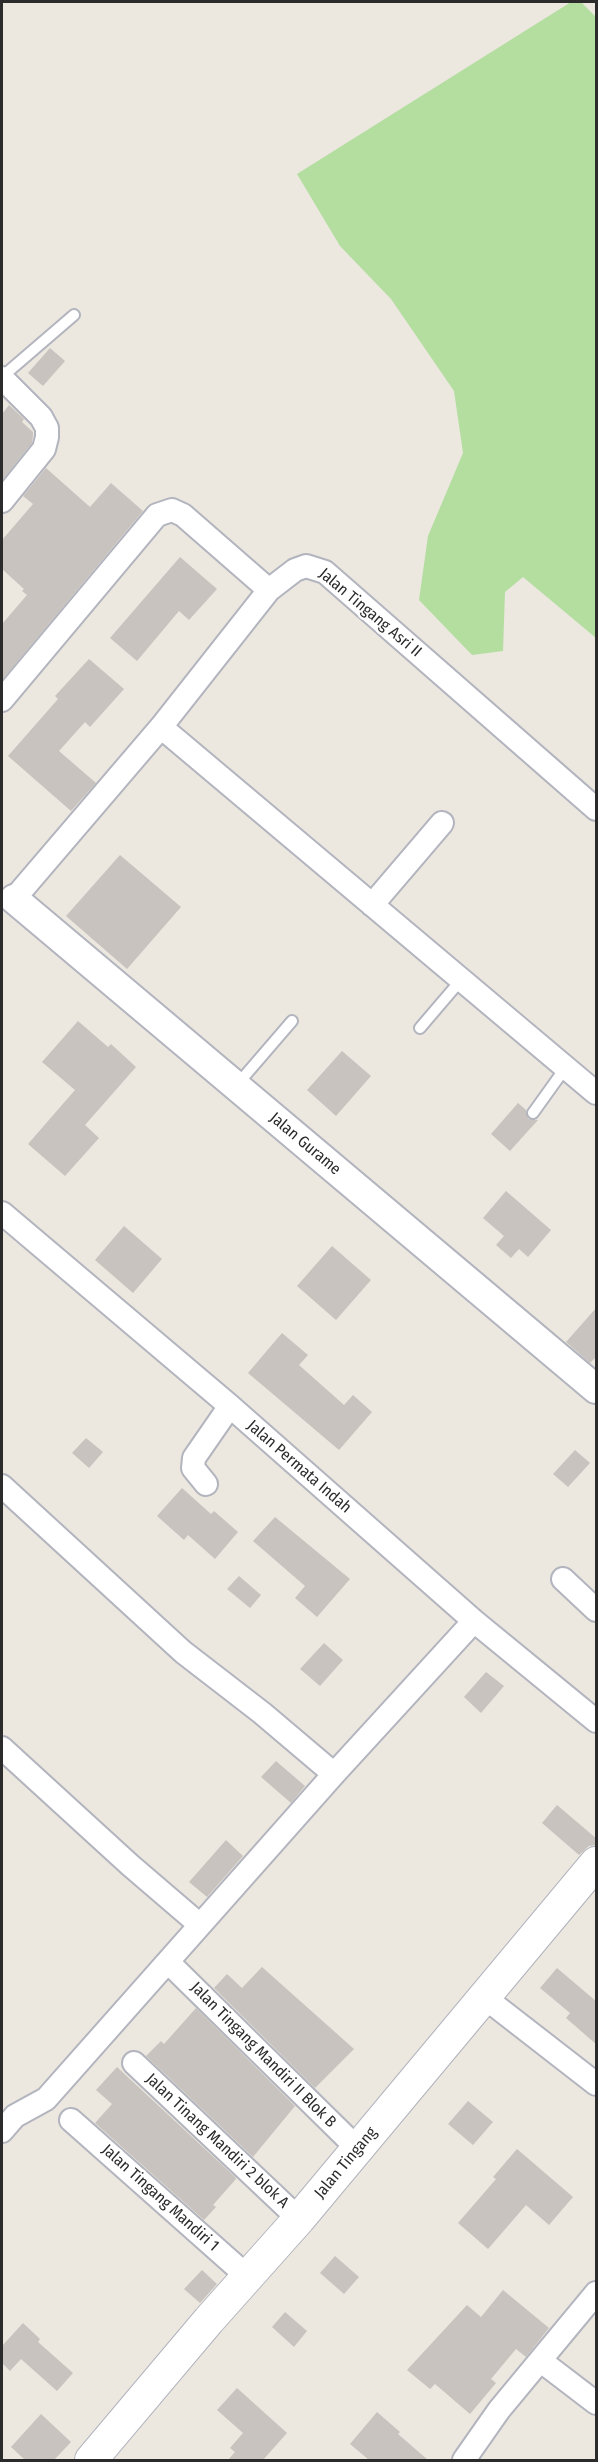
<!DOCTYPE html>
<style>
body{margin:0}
#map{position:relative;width:598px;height:2462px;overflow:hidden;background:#ece7df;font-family:"Fira Sans Condensed",sans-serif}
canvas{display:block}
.frame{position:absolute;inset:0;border:3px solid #2b2b2b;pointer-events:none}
</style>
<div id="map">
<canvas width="598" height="2462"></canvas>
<div class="frame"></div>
</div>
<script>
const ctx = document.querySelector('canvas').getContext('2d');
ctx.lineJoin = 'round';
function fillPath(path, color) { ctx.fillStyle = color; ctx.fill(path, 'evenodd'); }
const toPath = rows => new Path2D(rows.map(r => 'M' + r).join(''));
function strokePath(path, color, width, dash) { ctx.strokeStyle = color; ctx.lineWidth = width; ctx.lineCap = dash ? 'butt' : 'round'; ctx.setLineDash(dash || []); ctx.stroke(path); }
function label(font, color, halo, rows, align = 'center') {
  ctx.font = font + ' "Fira Sans Condensed",sans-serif'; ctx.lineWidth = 5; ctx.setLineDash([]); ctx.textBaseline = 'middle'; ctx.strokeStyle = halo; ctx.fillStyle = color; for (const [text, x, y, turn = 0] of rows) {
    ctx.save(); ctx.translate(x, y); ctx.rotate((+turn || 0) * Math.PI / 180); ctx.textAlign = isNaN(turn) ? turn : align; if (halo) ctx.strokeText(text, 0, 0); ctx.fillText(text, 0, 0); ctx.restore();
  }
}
const green = toPath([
 [571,2,581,2,596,17,596,638,523,577,505,592,503,651,472,655,419,600,428,536,463,453,454,391,391,299,340,246,297,174]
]);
const building = toPath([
 [50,348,65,361,43,386,28,373],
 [9,405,24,419,22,422,33,432,33,435,32,443,3,479,2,414],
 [46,468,90,507,111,483,143,511,2,680,2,624,27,595,22,591,24,589,2,569,2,540,33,504,23,496],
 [180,557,217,589,189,620,179,611,137,661,110,638],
 [89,659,124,689,90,727,85,722,59,751,96,783,71,811,8,756,58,699,55,696],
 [120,855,181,907,127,969,66,916],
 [78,1021,108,1047,111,1044,136,1067,85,1125,99,1138,65,1176,28,1144,75,1090,42,1062],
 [342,1051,371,1076,336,1116,307,1090],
 [518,1103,526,1110,528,1119,538,1120,510,1151,491,1134],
 [506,1191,551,1230,528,1257,519,1249,511,1258,496,1245,504,1236,483,1218],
 [124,1226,162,1259,133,1293,95,1260],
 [332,1246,371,1280,336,1320,297,1286],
 [597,1307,597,1356,590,1363,566,1342],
 [282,1333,308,1355,299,1365,344,1405,353,1395,372,1412,339,1450,248,1373],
 [86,1438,103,1452,89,1468,72,1453],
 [575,1450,590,1463,568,1487,553,1474],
 [182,1488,211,1514,214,1511,238,1532,215,1559,188,1535,184,1540,157,1516],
 [275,1517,350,1579,317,1617,295,1598,305,1586,253,1541],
 [239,1576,261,1595,250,1608,227,1589],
 [324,1643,343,1660,320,1686,300,1669],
 [486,1672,504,1686,481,1713,464,1697],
 [276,1761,305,1786,291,1803,261,1777],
 [557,1805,597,1839,597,1845,589,1846,579,1855,542,1823],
 [226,1840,243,1856,207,1897,189,1882],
 [262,1967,354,2049,315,2088,214,1988,227,1974,242,1988],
 [557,1968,597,2002,597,2045,566,2018,570,2013,540,1988],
 [196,2008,295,2106,253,2157,146,2056,161,2041,164,2044],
 [117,2067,235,2177,236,2179,213,2205,216,2207,204,2220,95,2123,112,2104,96,2090],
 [468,2101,493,2122,473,2145,448,2124],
 [517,2149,573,2197,549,2225,526,2205,488,2249,458,2223,496,2179,493,2177],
 [335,2256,359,2277,344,2294,320,2273],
 [202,2270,217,2284,200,2303,184,2289],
 [503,2290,549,2328,526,2357,516,2349,491,2379,496,2383,470,2414,435,2384,430,2389,407,2370,467,2305,481,2317],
 [285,2312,307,2331,294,2347,272,2327],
 [23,2323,40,2339,38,2342,73,2373,57,2391,21,2359,10,2371,2,2363,2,2346],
 [237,2388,287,2433,263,2460,228,2460,235,2452,230,2448,243,2433,217,2410],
 [377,2412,400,2432,398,2434,428,2460,369,2460,350,2444],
 [41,2414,71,2442,54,2460,25,2460,11,2447]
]);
const service = toPath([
 [2,377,74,315],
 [420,1028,461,980],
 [236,1086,292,1021],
 [533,1113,566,1067]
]);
const minor = toPath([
 [2,378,41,417,47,428,47,437,44,449,2,501],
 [2,700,157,515,172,510,183,515,269,590],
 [161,727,596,1093],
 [14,899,161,727,269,590,295,570,306,566,325,572,596,809],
 [372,905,442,823],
 [2,1213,230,1406,474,1621,596,1721],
 [206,1484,193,1468,194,1458,230,1406],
 [2,1486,183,1652,262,1713,334,1774],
 [563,1579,596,1610],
 [2,1748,130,1865,200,1925],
 [168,1962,358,2149],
 [484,1997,596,2084],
 [134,2063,299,2219],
 [71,2120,248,2277],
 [2,2131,15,2116,46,2099,334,1774,474,1621],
 [541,2361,596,2403],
 [464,2460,499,2410,596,2293]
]);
const tertiary = toPath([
 [14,899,596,1389]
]);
const secondary = toPath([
 [91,2460,209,2320,299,2219,596,1863]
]);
const streetNames = [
 ["Jalan Tingang Asri II",370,613,40],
 ["Jalan Gurame",305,1144,40],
 ["Jalan Permata Indah",299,1467,41],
 ["Jalan Tingang Mandiri II Blok B",263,2055,45],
 ["Jalan Tinang Mandiri 2 blok A",217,2141,43],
 ["Jalan Tingang",346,2163,-50],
 ["Jalan Tingang Mandiri 1",160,2198,42]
];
fillPath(green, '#b3dea0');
fillPath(building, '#c8c3be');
strokePath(service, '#b2b4be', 14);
strokePath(minor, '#b2b4be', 26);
strokePath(tertiary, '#b2b4be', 32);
strokePath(secondary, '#b2b4be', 34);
strokePath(service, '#fff', 10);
strokePath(minor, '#fff', 22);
strokePath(tertiary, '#fff', 28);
strokePath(secondary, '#fff', 32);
label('16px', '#2b2b2b', '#fff', streetNames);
</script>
